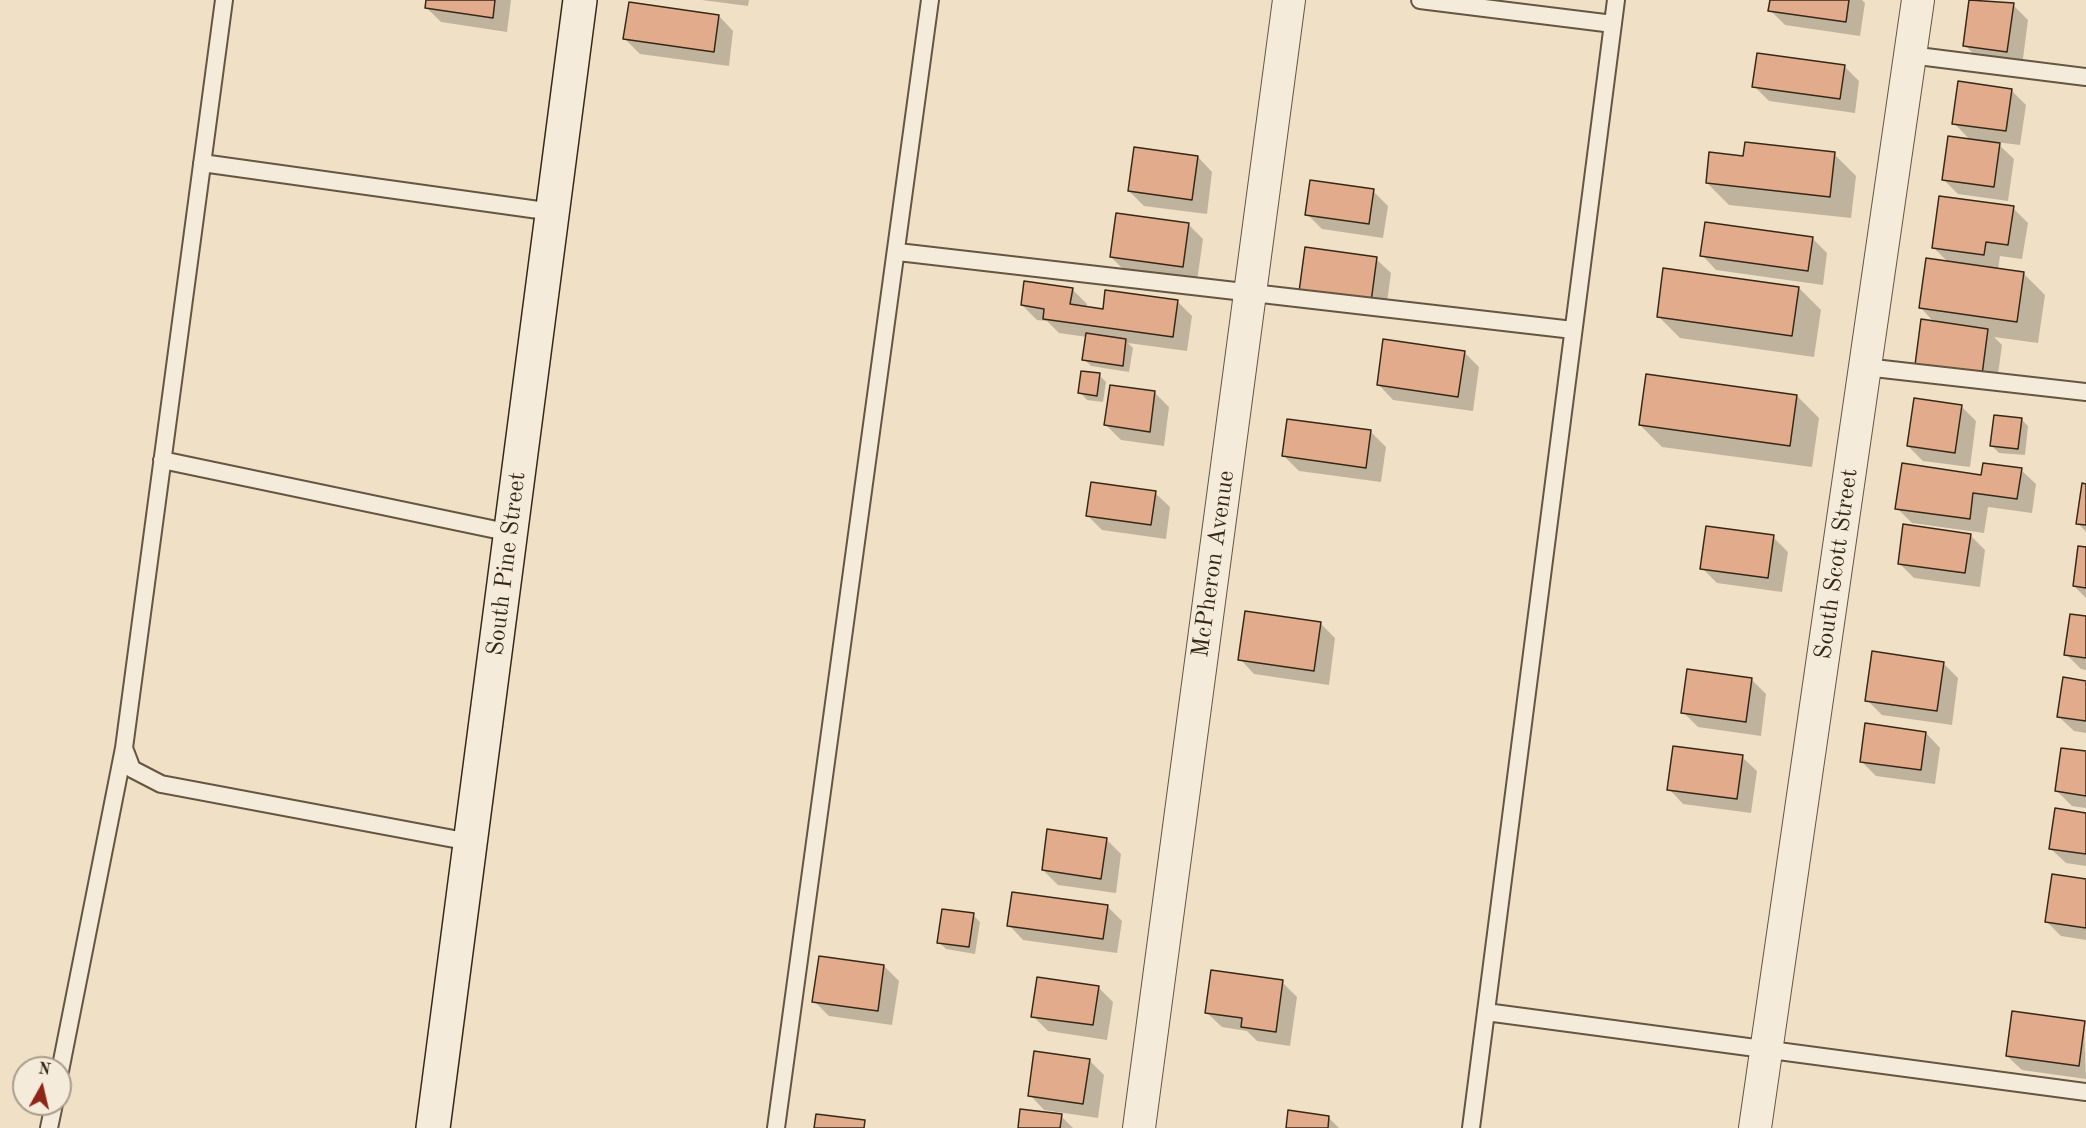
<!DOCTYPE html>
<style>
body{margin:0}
#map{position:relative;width:2086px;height:1128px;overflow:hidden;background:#f0e0c6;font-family:"Old Standard TT",serif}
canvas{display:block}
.north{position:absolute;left:12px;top:1056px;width:60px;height:60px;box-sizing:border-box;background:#f5ebda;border:2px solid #a99d8c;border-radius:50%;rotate:8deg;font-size:16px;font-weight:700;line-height:24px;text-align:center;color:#362816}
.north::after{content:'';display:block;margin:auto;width:21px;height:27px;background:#8f2418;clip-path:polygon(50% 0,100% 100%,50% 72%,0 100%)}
</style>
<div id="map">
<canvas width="2086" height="1128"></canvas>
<div class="north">N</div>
</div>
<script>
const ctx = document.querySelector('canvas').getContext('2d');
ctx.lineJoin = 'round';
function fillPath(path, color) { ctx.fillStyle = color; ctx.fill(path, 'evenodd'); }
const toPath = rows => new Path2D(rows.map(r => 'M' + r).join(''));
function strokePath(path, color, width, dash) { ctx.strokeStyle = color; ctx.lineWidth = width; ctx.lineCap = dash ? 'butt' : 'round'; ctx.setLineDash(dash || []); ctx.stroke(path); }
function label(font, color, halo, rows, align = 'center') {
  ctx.font = font + ' "Old Standard TT",serif'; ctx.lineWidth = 4.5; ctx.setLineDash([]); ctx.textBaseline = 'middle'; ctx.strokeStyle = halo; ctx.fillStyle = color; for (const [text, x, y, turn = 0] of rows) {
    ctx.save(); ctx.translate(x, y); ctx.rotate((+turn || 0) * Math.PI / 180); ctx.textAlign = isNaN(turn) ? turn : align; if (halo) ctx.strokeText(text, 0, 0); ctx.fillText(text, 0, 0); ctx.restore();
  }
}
const shadow = toPath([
 [428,0,511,0,507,32,441,22,427,8],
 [702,0,749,0,748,6],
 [1771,0,1862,0,1865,3,1860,36,1785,25,1770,10],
 [1971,0,2013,5,2028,20,2022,66,1979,60,1965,45],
 [719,16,733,31,729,66,640,54,625,39],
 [1845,67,1859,81,1855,113,1769,101,1754,86],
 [2011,90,2026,105,2020,145,1996,142,2014,159,2008,201,1958,194,1943,179,1971,141,1954,123],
 [1834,154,1856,176,1851,218,1729,205,1707,183,1745,158],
 [1198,157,1212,172,1207,214,1144,206,1129,191],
 [1373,191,1388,206,1383,238,1322,229,1307,214],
 [2013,208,2028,223,2022,259,2000,256,1998,270,2023,273,2045,295,2038,343,1994,337,2002,345,1996,389,1921,308,1949,263,1934,248],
 [1188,224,1203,239,1197,281,1126,272,1111,257],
 [1812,238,1827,253,1823,285,1716,270,1702,255],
 [1376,259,1391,273,1385,316,1315,306],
 [1799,288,1821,310,1814,357,1680,338,1658,316],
 [1072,289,1087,304,1086,308,1104,310,1177,301,1192,316,1187,351,1128,343,1133,348,1129,372,1091,366,1084,359,1087,337,1059,333,1047,321,1037,320,1022,305],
 [1464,352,1479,367,1473,411,1393,400,1379,385],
 [1099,375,1106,382,1103,402,1087,400,1080,392],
 [1155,393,1169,407,1164,446,1121,440,1106,425],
 [1797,396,1819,418,1812,467,1662,447,1640,425],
 [1961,406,1976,421,1970,467,1923,461,1908,446],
 [2021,419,2028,426,2025,455,1999,453,1992,446],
 [1371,432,1386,447,1381,482,1299,471,1284,456],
 [2021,470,2036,484,2032,513,1988,507,1984,533,1912,523,1897,508,1983,476],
 [2086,485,2086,532,2078,523],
 [1155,493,1170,507,1166,539,1102,530,1088,516],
 [1970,535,1985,550,1980,587,1914,578,1899,563],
 [1773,537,1788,552,1782,592,1717,583,1702,568],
 [2086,548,2086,598,2074,586],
 [2086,618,2086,670,2081,669,2066,654],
 [1320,623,1335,638,1329,685,1254,674,1240,659],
 [1943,663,1958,678,1952,725,1882,715,1867,700],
 [1752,680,1766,694,1761,736,1698,727,1683,712],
 [2086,682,2086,733,2074,731,2059,717],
 [1926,733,1940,748,1935,784,1876,776,1861,761],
 [2086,753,2086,808,2072,806,2057,791],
 [1742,757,1757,771,1751,813,1683,804,1669,789],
 [2086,814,2086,866,2066,863,2051,849],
 [1106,839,1121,854,1116,893,1058,885,1043,870],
 [2086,881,2086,940,2061,936,2046,921],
 [1107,906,1122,921,1117,953,1023,940,1009,925],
 [973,915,980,922,975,954,946,949,939,942],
 [884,966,899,981,892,1025,829,1016,814,1001],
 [1282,982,1297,997,1290,1046,1257,1041,1247,1031,1222,1027,1207,1013],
 [1098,987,1113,1002,1107,1040,1048,1031,1033,1016],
 [2084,1023,2086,1079,2022,1070,2007,1056],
 [1089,1060,1104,1075,1098,1118,1044,1110,1030,1095],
 [1061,1116,1073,1128,1019,1128],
 [1329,1118,1339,1128,1288,1128]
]);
const building = toPath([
 [426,0,495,0,493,18,425,8,426,0],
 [1770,0,1849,0,1846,22,1768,11,1770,0],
 [1969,0,2014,3,2007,52,1963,46,1969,0],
 [629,2,719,15,714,52,623,39,629,2],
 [1757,53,1845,65,1840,99,1752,87,1757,53],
 [1958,81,2012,89,2006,131,1952,124,1958,81],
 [1948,136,2000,143,1994,187,1942,180,1948,136],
 [1745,142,1835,152,1830,197,1706,183,1709,152,1743,156,1745,142],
 [1134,147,1198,156,1192,200,1128,191,1134,147],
 [1310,180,1374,189,1369,224,1305,215,1310,180],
 [1939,196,2014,206,2008,245,1986,242,1984,255,1932,248,1939,196],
 [1116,213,1189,223,1183,267,1110,257,1116,213],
 [1705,222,1813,237,1808,271,1700,256,1705,222],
 [1305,247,1377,257,1371,302,1299,292,1305,247],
 [1926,258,2024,272,2017,322,1919,308,1926,258],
 [1663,268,1799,287,1792,336,1657,317,1663,268],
 [1024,281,1073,288,1070,304,1103,309,1105,290,1178,300,1173,337,1043,319,1044,309,1021,305,1024,281],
 [1921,319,1988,329,1982,375,1915,365,1921,319],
 [1086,333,1126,339,1123,366,1082,360,1086,333],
 [1383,339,1465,351,1458,397,1377,385,1383,339],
 [1081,371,1100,373,1097,396,1078,393,1081,371],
 [1646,374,1797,395,1790,446,1639,425,1646,374],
 [1110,385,1155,391,1150,432,1104,425,1110,385],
 [1914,398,1962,405,1955,453,1907,446,1914,398],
 [1994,415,2022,418,2018,449,1990,446,1994,415],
 [1287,419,1371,430,1366,468,1282,456,1287,419],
 [1902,463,1981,475,1983,463,2022,468,2017,499,1973,493,1970,519,1895,509,1902,463],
 [1091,482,1156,491,1151,525,1086,516,1091,482],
 [2082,483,2086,484,2086,525,2076,524,2082,483],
 [1903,524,1971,534,1965,573,1898,564,1903,524],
 [1706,526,1774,535,1768,578,1700,569,1706,526],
 [2078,546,2086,547,2086,588,2073,586,2078,546],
 [1245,611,1321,622,1314,671,1238,660,1245,611],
 [2070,614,2086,616,2086,658,2064,655,2070,614],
 [1872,651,1944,662,1937,711,1865,701,1872,651],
 [1687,669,1752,678,1746,722,1681,713,1687,669],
 [2063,677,2086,681,2086,721,2057,717,2063,677],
 [1865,723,1926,732,1921,770,1860,762,1865,723],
 [1673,746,1743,755,1737,799,1667,790,1673,746],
 [2061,748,2086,751,2086,796,2055,791,2061,748],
 [2055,808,2086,813,2086,854,2049,849,2055,808],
 [1047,829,1107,838,1101,879,1042,870,1047,829],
 [2052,874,2086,879,2086,928,2045,922,2052,874],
 [1012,892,1108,905,1103,939,1007,926,1012,892],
 [942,909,974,913,969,947,937,943,942,909],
 [819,956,884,965,878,1011,812,1002,819,956],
 [1211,970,1283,980,1276,1032,1241,1027,1242,1018,1205,1013,1211,970],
 [1037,977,1099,986,1093,1025,1031,1017,1037,977],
 [2012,1011,2085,1021,2079,1066,2006,1056,2012,1011],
 [1034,1051,1090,1059,1083,1104,1028,1096,1034,1051],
 [1020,1109,1062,1114,1060,1128,1018,1128,1020,1109],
 [1288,1110,1329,1116,1328,1128,1286,1128,1288,1110],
 [816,1114,865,1120,864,1128,814,1128,816,1114]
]);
const service = toPath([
 [224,0,124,748,132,769,161,784,470,842],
 [1420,0,1613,24],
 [1910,55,2086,77],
 [202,163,553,212],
 [898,252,1573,330],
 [1865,367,2086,392],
 [162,460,511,533],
 [1486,1012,2086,1092],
 [60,1071,124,748],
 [49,1128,54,1104],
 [776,1128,930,0],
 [1471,1128,1616,0]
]);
const minor = toPath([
 [1139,1128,1289,0],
 [1755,1128,1918,0]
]);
const secondary = toPath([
 [433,1128,580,0]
]);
const streetNames = [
 ["South Pine Street",507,564,-83],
 ["McPheron Avenue",1214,564,-82],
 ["South Scott Street",1837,564,-82]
];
fillPath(shadow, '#0003');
fillPath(building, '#e2ab8b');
strokePath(building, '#362816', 1.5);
strokePath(service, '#645642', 20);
strokePath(minor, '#645642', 34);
strokePath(secondary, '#362816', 36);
strokePath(service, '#f5ebda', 16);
strokePath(minor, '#f5ebda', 32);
strokePath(secondary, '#f5ebda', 33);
label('24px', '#362816', '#f5ebda', streetNames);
</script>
